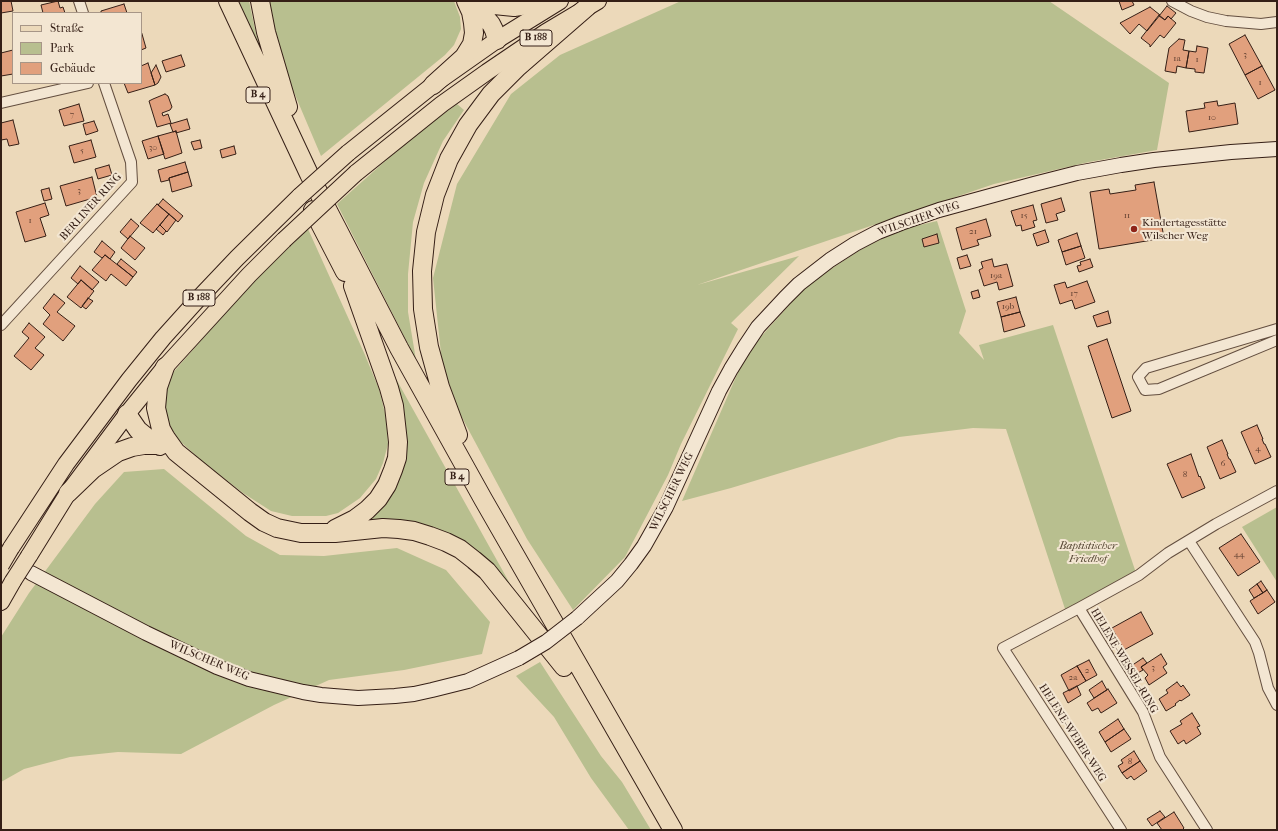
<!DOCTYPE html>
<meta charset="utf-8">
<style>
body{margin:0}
#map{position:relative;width:1278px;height:831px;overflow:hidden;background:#ecd9ba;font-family:"IM FELL French Canon",serif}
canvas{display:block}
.frame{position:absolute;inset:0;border:2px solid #351f16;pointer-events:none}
.legend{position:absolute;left:12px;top:12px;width:130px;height:72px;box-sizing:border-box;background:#f3e6d2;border:1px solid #a79687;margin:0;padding:5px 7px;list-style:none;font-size:12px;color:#351f16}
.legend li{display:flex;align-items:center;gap:8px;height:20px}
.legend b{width:20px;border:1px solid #a79687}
</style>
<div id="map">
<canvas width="1278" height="831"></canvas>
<div class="frame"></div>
<ul class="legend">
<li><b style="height:5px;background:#ecd9ba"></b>Straße</li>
<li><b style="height:11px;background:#b8bf8f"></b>Park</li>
<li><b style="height:11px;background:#e1a07d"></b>Gebäude</li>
</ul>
</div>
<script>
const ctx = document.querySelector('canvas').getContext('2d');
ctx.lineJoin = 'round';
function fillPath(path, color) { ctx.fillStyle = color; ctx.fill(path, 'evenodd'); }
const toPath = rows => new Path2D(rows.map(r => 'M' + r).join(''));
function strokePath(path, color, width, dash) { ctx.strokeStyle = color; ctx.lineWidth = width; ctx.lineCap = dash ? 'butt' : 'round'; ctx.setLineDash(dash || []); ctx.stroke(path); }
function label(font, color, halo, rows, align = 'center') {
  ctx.font = font + ' "IM FELL French Canon",serif'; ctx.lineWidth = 4; ctx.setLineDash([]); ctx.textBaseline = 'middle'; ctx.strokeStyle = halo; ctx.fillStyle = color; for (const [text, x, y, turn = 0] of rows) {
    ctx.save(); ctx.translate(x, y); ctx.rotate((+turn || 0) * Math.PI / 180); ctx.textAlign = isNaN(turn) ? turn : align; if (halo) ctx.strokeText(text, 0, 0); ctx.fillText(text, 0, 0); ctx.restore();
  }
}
const green = toPath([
 [236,1,249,1,256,34,266,62],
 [267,1,454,1,460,17,461,29,454,45,445,55,321,156,287,76],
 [681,1,1049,1,1169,83,1157,150,1089,162,994,184,697,285,799,256,731,323,738,329,681,444,668,475,625,557,573,610,527,539,459,412,442,363,433,278,457,184,511,94,560,55],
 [457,104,464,110,443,141,424,183,413,222,408,274,408,312,416,360,337,204,392,155,426,127],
 [937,221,966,311,959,333,984,360,979,345,1053,325,1136,573,1066,612,1006,429,973,428,899,437,731,488,682,501,739,370,758,340,808,284,860,250,883,238,907,228],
 [308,229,365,355,379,389,385,413,387,429,388,444,383,463,376,479,360,498,338,513,326,516,292,516,271,511,243,493,203,462,171,433,165,424,164,387,170,376,247,288],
 [380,350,519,600,476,553,361,521,396,481],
 [164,469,246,536,280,555,324,556,397,548,446,570,490,622,482,654,404,670,329,680,274,705,181,754,118,752,70,757,24,769,1,782,1,637,29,593,95,504,124,472],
 [1277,507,1277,582,1242,527],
 [540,662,601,756,622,782,651,830,629,830,591,778,554,717,516,676]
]);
const building = toPath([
 [1,1,11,1,13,11,1,13,1,1],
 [58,1,60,8,63,7,65,13,43,13,41,5,58,1],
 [1119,1,1132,1,1134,5,1122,10,1119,1],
 [124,4,127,13,101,13,101,11,124,4],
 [1167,6,1176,13,1171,19,1168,16,1165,20,1159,16,1167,6],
 [1150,7,1160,15,1147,31,1139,24,1130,34,1120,23,1150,7],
 [1159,15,1165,20,1168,16,1176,23,1164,38,1160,35,1150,47,1150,45,1141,38,1159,15],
 [142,34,146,48,141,50,141,35,142,34],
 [1245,35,1262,66,1245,75,1229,44,1245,35],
 [1179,39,1185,40,1183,50,1189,51,1186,68,1177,66,1176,73,1165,71,1169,48,1179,39],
 [1197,46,1208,48,1204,73,1195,72,1195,69,1186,68,1189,51,1196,52,1197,46],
 [13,50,13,74,1,76,1,53,13,50],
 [181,55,185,66,166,72,162,61,181,55],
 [148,63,155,85,128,93,124,83,141,83,141,66,148,63],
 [156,65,161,77,158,83,155,85,151,73,156,65],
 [1262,66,1275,90,1258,99,1245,75,1262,66],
 [165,94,168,96,172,107,170,110,162,113,163,116,168,114,171,123,157,127,149,101,153,99,165,94],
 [1217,101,1218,106,1235,103,1238,124,1189,132,1186,111,1205,108,1204,103,1217,101],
 [79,104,84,121,64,126,59,110,79,104],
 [187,119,190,129,176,133,176,131,173,132,170,124,187,119],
 [13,120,19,144,9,146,7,139,1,140,1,123,13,120],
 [94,121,98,131,86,135,83,124,94,121],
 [176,131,182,153,165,159,158,136,176,131],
 [158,136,164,154,148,159,142,141,158,136],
 [91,140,96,157,74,163,69,146,91,140],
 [200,140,202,148,194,150,191,142,200,140],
 [234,146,236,154,222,158,220,150,234,146],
 [185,162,188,172,169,178,169,180,161,182,158,170,185,162],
 [109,165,112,175,98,179,95,169,109,165],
 [188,172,192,186,172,192,169,178,188,172],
 [92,177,97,197,66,206,60,186,92,177],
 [1154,182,1164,238,1099,249,1090,192,1109,189,1110,194,1136,190,1135,185,1154,182],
 [49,188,52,199,44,201,41,190,49,188],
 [1061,198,1065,211,1056,214,1058,220,1046,223,1041,204,1061,198],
 [163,199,183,216,178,222,158,205,163,199],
 [45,203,49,215,40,218,46,236,25,242,16,212,45,203],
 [157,204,169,214,153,233,140,223,157,204],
 [1033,205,1037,220,1033,221,1035,227,1022,231,1021,225,1016,226,1011,211,1033,205],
 [169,214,176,220,167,232,160,225,169,214],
 [131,219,139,226,128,239,120,232,131,219],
 [986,219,991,236,977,240,979,245,962,250,956,228,986,219],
 [160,225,166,231,163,235,156,229,160,225],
 [1045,230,1049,242,1037,246,1033,234,1045,230],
 [1077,233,1081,246,1062,252,1058,240,1077,233],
 [937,234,939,243,924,247,922,239,937,234],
 [130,236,145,248,135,260,121,248,130,236],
 [102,241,115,252,110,259,105,255,102,258,94,252,102,241],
 [1081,246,1085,258,1066,265,1062,252,1081,246],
 [105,255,133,277,126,286,111,274,106,281,92,270,105,255],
 [967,255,971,266,960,269,957,258,967,255],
 [121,259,137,272,133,277,117,264,121,259],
 [992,259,994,267,1007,264,1013,286,999,290,997,282,984,286,979,270,983,268,981,262,992,259],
 [1090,259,1093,267,1079,272,1077,266,1081,265,1080,262,1090,259],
 [80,266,99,282,92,290,81,280,78,284,71,278,80,266],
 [81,280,94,291,81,308,67,297,81,280],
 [1087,281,1095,302,1075,309,1072,300,1060,304,1054,285,1065,282,1067,288,1087,281],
 [978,290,980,297,973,299,971,292,978,290],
 [54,294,65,303,57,312,75,326,63,341,43,324,50,315,43,308,54,294],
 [1016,297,1020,312,1001,317,997,302,1016,297],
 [88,298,93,301,86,309,82,306,88,298],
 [1108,311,1111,323,1097,327,1093,316,1108,311],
 [1020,312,1025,326,1004,332,1001,317,1020,312],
 [29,323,45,337,35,348,44,355,31,370,14,356,29,338,22,332,29,323],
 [1107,339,1131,411,1112,418,1088,346,1107,339],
 [1257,425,1263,439,1262,439,1264,444,1265,444,1271,457,1255,464,1241,432,1257,425],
 [1222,440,1228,454,1227,454,1229,459,1230,459,1236,472,1220,479,1207,447,1222,440],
 [1191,454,1199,477,1200,476,1205,488,1182,498,1167,464,1191,454],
 [1241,534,1260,562,1238,576,1219,548,1241,534],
 [1261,581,1267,590,1263,593,1257,584,1261,581],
 [1257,584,1263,593,1254,598,1249,590,1257,584],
 [1267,590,1275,602,1258,614,1250,601,1267,590],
 [1141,612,1153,634,1124,650,1112,628,1141,612],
 [1161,654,1167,664,1163,667,1167,673,1149,685,1145,678,1148,675,1141,667,1161,654],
 [1143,658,1147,663,1141,667,1143,670,1136,674,1131,666,1143,658],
 [1089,660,1097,675,1086,681,1077,666,1089,660],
 [1077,666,1086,681,1069,691,1061,675,1077,666],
 [1102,681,1107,690,1094,698,1089,690,1102,681],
 [1177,682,1181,687,1183,685,1190,695,1181,701,1180,700,1175,704,1176,705,1166,711,1159,699,1168,693,1166,690,1177,682],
 [1077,686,1081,695,1068,703,1063,693,1077,686],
 [1108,689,1117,703,1101,713,1098,708,1092,711,1087,703,1108,689],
 [1192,713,1200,726,1197,727,1201,734,1186,744,1184,740,1178,744,1170,731,1182,724,1180,721,1192,713],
 [1118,719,1124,729,1105,742,1099,732,1118,719],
 [1124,729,1131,739,1111,752,1105,742,1124,729],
 [1134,751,1140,761,1122,773,1118,766,1123,763,1121,760,1134,751],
 [1140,761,1147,771,1134,780,1131,776,1127,779,1122,773,1140,761],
 [1160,811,1165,817,1152,826,1147,819,1160,811],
 [1174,812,1184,828,1182,830,1162,830,1157,823,1174,812]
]);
const street = toPath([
 [79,1,83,13],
 [1172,1,1191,11,1207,17,1226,21,1261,24,1277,22],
 [1,103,88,83],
 [1,325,132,182,131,162,104,83],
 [1277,329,1146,368,1138,377,1145,390,1159,389,1277,340],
 [1189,541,1255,642,1259,653,1268,688,1277,705],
 [1079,608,1143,712,1160,757,1207,830],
 [1121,830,1003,648,1079,608,1139,575,1168,553,1216,524,1277,491]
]);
const secondary = toPath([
 [31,573,146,633,217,667,249,679,303,692,321,695,358,698,395,696,414,694,432,690,468,681,519,658],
 [577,618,617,581,631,564,644,546,666,507,719,391,731,369,744,348,758,327,785,298,799,284,830,260,855,244,878,232,901,223,939,210,1034,184,1077,173,1121,165,1154,160,1231,152,1277,149]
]);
const primary = toPath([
 [348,153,433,85,497,40,560,1],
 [356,173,442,104,487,72,546,32,598,1],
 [11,548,66,464,129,380,163,338,200,297,237,258,300,196],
 [29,556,68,493,127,414,165,367,249,275,284,240],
 [1,602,13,581]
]);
const highway = toPath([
 [228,1,309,174,399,348,483,499,673,830],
 [260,1,266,32,288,107],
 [471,1,491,24,494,30,497,40],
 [481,1,494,5,514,7,527,5,540,1],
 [433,85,464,57,472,44,474,33,473,23,471,12,466,1],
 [313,210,345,272],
 [165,367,158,387,156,408,161,429,166,438,176,452,250,512,264,522,277,528,301,533,335,533,383,528,399,529,414,531,430,536,446,542,460,549,474,560,487,571,564,667],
 [127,414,138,430,149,439,160,446],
 [458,435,440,387,429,347,423,309,422,271,426,232,435,195,449,159,468,125,491,94,518,67,587,7],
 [68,493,93,469,118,452,132,447,144,445,158,445],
 [335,529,355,519,367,510,378,499,387,485,393,470,397,458,398,442,394,406,389,388,353,286]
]);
const secondaryBridge = toPath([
 [519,658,546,642,577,618]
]);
const primaryBridge = toPath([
 [300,196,348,153],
 [284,240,356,173],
 [1,565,11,548],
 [13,581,29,556]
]);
const markers = [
 [1134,229,4,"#8f2418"]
];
const numberNames = [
 ["3",1245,55],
 ["1a",1177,59],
 ["1",1197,60],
 ["1",1260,83],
 ["7",72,115],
 ["10",1212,118],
 ["30",153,148],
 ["5",82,151],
 ["3",79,191],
 ["15",1024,216],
 ["11",1127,216],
 ["1",30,221],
 ["21",973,232],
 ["19a",996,276],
 ["17",1074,294],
 ["19b",1008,307],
 ["4",1258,449],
 ["6",1223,464],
 ["8",1185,475],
 ["44",1239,555],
 ["3",1153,668],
 ["2",1087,671],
 ["2a",1073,678],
 ["8",1130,762]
];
const shields = [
 [536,38,32],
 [258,95,24],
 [199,298,32],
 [457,477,24]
];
const shieldNames = [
 ["B 188",536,38],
 ["B 4",258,95],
 ["B 188",199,298],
 ["B 4",457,477]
];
const streetNames = [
 ["BERLINER RING",91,207,-48],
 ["WILSCHER WEG",919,219,-19],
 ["WILSCHER WEG",672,492,-64],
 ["WILSCHER WEG",209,661,23],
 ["HELENE-WESSEL-RING",1124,661,59],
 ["HELENE-WEBER-WEG",1072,733,57]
];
const poiNames = [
 ["Kindertagesstätte",1142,223],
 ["Wilscher Weg",1142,236]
];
const parkNames = [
 ["Baptistischer",1088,546],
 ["Friedhof",1088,559]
];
fillPath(green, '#b8bf8f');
fillPath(building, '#e1a07d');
strokePath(building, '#351f16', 1);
strokePath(street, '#634e3f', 12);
strokePath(secondary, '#351f16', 16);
strokePath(primary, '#351f16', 18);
strokePath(highway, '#351f16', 20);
strokePath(street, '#f3e6d2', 10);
strokePath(secondary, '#f3e6d2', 14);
strokePath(primary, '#ecd9ba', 16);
strokePath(highway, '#ecd9ba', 18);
strokePath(secondaryBridge, '#351f16', 16, []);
strokePath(primaryBridge, '#351f16', 18, []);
strokePath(secondaryBridge, '#f3e6d2', 14);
strokePath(primaryBridge, '#ecd9ba', 16);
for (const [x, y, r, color] of markers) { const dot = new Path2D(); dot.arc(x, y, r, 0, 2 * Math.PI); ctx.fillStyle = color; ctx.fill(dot); strokePath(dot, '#f3e6d2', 1.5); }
label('9px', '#603f30', null, numberNames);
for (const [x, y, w] of shields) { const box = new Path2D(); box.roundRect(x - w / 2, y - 8, w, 16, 3); ctx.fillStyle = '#f3e6d2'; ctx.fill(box); strokePath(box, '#351f16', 1); }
label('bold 10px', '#351f16', null, shieldNames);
label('11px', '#351f16', '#f3e6d2', streetNames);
label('11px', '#351f16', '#f3e6d2', poiNames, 'left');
label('italic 11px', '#564734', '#f3e6d2', parkNames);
</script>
